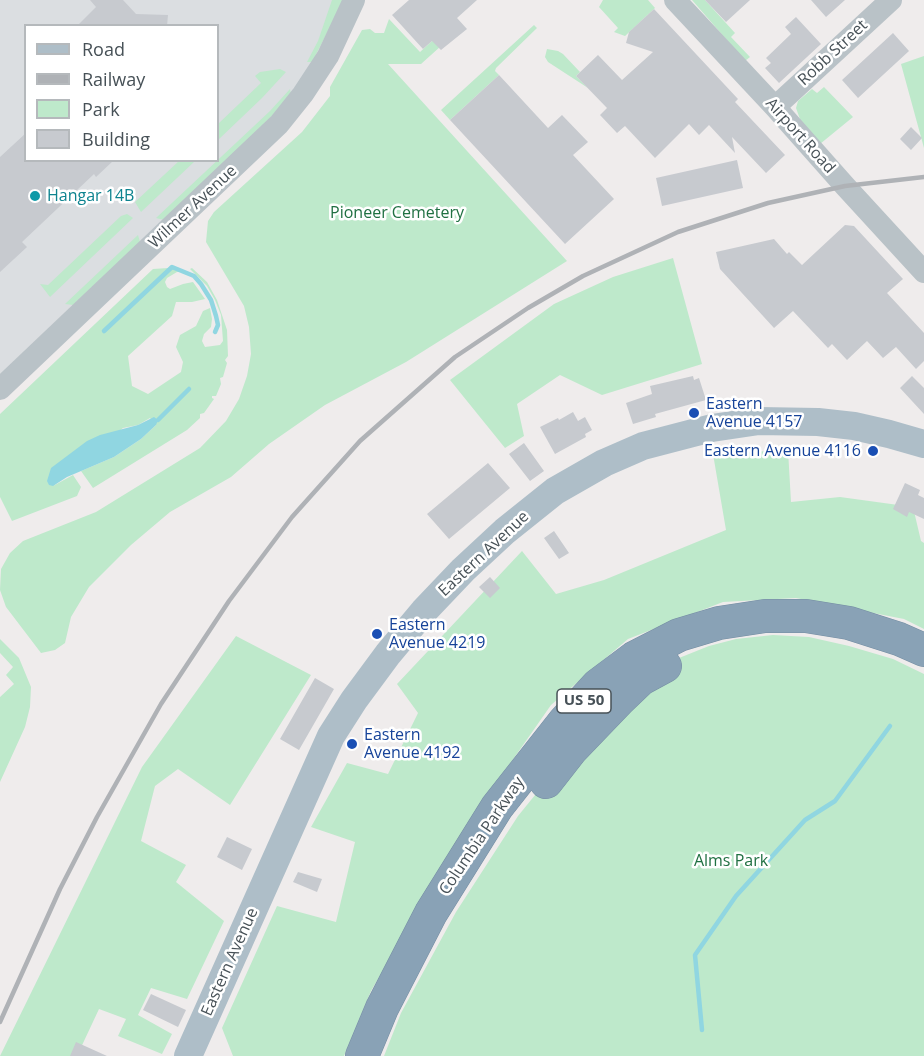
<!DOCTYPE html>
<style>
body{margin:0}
#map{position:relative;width:924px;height:1056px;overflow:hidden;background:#efecec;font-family:"Open Sans",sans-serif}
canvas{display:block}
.legend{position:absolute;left:24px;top:24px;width:195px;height:138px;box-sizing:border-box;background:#fff;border:2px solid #b5b9bc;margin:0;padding:8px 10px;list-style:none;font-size:18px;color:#475157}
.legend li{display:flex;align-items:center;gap:12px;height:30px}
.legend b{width:30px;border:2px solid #b5b9bc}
</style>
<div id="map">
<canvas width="924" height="1056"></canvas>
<ul class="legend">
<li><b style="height:8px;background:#aebec8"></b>Road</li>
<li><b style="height:8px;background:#afb2b6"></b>Railway</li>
<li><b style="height:16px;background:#bee9cb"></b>Park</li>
<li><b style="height:16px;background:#c7cacf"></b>Building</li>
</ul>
</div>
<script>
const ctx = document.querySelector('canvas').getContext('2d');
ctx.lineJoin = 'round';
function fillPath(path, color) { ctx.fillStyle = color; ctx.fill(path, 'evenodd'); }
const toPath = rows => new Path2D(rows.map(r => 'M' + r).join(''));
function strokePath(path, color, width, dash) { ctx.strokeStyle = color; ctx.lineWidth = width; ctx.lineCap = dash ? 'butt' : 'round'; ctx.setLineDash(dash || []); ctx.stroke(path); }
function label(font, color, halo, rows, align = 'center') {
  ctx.font = font + ' "Open Sans",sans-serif'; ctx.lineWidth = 5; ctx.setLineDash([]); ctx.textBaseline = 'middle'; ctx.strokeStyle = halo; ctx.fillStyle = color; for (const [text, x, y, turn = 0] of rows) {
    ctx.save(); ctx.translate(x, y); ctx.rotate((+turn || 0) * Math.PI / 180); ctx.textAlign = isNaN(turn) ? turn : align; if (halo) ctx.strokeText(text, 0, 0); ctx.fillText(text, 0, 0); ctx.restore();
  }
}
const airport = toPath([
 [0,0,344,0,321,48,291,94,270,118,0,374],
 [26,26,218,26,218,160,26,160]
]);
const green = toPath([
 [332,0,344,0,312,62,307,62,318,41],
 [603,0,648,0,655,8,625,36,614,32,618,28,599,7],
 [692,0,705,0,735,33,731,37,750,57,745,61],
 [389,19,420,52,444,30,451,37,421,64,388,64,567,261,406,362,325,405,269,444,231,477,170,512,131,545,89,587,71,617,65,643,55,650,41,653,6,607,0,590,1,569,10,553,23,541,96,512,200,448,226,421,239,399,247,376,251,354,249,327,244,306,206,242,208,221,214,212,302,132,330,96,330,87,362,30,370,29,375,33,384,33],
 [534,25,537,28,496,68,495,71,499,75,450,120,441,110],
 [547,49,558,51,563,54,580,72,576,76,588,88,548,62,545,57],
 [924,56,924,148,901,64],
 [280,69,286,72,262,98,218,140,218,124,261,83,255,76,260,72],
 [824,87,853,117,820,144,801,122,796,108,798,101,812,89,817,93],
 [290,89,291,94,270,118,164,220,156,218,270,111],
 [179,161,195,161,141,212,135,202],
 [127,214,133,218,50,297,40,284,48,285,121,216],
 [138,235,140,242,73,305,65,304],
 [673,258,702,364,602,395,560,375,517,404,524,436,505,448,450,380,554,304,613,277],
 [168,268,186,272,177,272,167,278,165,282,167,287,170,289,183,284,193,282,205,299,192,302,176,302,172,316,128,356,132,386,148,394,181,372,183,362,176,347,180,335,196,326,203,311,210,308,212,319,211,327,204,334,202,341,205,347,220,345,223,341,221,315,215,300,207,286,190,269,192,268,207,282,217,300,227,330,228,356,225,360,227,363,223,377,220,378,221,384,216,396,212,396,212,398,214,399,204,413,200,414,200,418,187,430,93,488,81,471,114,457,141,439,156,425,150,418,138,425,123,428,53,486,73,475,81,487,77,496,12,521,0,497,0,414,153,269],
 [788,450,791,502,840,497,913,507,921,541,924,543,924,629,904,619,796,598,723,602,628,639,551,705,470,821,371,991,344,1056,233,1056,222,1028,277,906,336,922,355,842,311,827,347,763,388,774,418,713,397,684,522,551,556,594,604,580,726,530,713,454],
 [773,635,809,637,849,646,893,659,924,674,924,1056,384,1056,401,1013,456,912,518,816,544,784,674,660,709,646,736,639],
 [236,636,311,675,230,805,178,769,155,786,141,841,186,865,176,882,224,921,187,999,151,988,138,1015,172,1034,162,1054,118,1036,126,1019,99,1009,77,1056,0,1056,142,767],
 [0,639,19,658,31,687,30,707,25,727,0,782,0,697,14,684,6,675,13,667,0,653]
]);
const water = toPath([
 [154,417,158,420,156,425,141,439,114,457,67,477,53,486,49,485,47,481,51,468,87,441,100,435,138,425]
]);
const stream = toPath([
 [104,331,172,267,194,276,201,284,211,300,216,316,218,325,215,332],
 [158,420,189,389],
 [702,1030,695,955,736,896,805,820,835,801,890,726]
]);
const building = toPath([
 [90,0,123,0,136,14,168,15,167,26,77,26,96,7],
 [409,0,477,0,457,18,467,29,441,50,432,41,423,49,392,15],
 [705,0,750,0,726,22],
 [811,0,845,0,826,17],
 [654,9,738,99,735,102,785,155,766,173,732,137,735,153,709,125,699,135,689,124,655,158,625,126,617,133,600,115,607,108,576,76,598,55,622,80,653,52,626,43,629,32],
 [796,17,821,44,779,83,765,68,771,63,766,58,791,34,785,27],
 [893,33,909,51,858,98,842,80],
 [499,75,548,128,562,115,588,142,573,155,614,199,565,244,450,120],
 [911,127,922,138,911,150,900,139],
 [26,133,26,160,114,160,96,177,94,174,22,242,27,247,0,272,0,157],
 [737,160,743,188,662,206,656,178],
 [845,225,854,226,903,279,887,293,924,333,924,361,916,369,896,347,883,358,867,341,847,360,832,344,828,348,793,311,774,328,720,269,716,252,774,239,787,254,789,252,802,265],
 [693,376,694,380,699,378,706,400,655,414,656,417,633,424,626,403,652,394,650,386],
 [912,376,924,388,924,414,900,388],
 [573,412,578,421,585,417,592,430,585,434,586,437,555,454,540,427,558,418,559,420],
 [524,443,544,471,530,481,509,454],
 [488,463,510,488,449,539,427,514],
 [905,483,920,490,918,495,924,498,924,519,909,512,907,517,893,509],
 [554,531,569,553,559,559,544,538],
 [490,577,500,588,490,598,479,587],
 [315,678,334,689,299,750,280,739],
 [227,837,252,849,242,870,217,857],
 [298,872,322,879,317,892,293,882],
 [151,994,186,1010,178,1027,143,1010],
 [76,1042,107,1056,70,1056]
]);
const minor = toPath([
 [675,0,775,107,845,186,924,272],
 [775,107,891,0],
 [0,389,279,124,303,94,328,56,354,0]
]);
const major = toPath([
 [188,1056,331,736,354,700,388,654,424,611,463,570,505,531,555,491,604,463,643,446,712,428,759,421,818,422,854,426,889,434,924,444]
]);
const highway = toPath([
 [546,782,571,750,619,700,641,679,665,666],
 [362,1056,382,1008,431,913,497,807,564,722,598,685,634,658,679,635,719,623,765,616,806,616,849,623,899,639,924,650]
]);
const rail = toPath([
 [0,1022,60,889,97,817,161,704,229,601,292,517,360,441,455,357,528,308,583,276,678,232,768,203,845,186,924,177]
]);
const markers = [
 [35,196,6,"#0f9aa8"],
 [694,413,6,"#1a4fb4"],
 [873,451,6,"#1a4fb4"],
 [377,634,6,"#1a4fb4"],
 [352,744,6,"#1a4fb4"]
];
const shields = [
 [584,701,54]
];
const shieldNames = [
 ["US 50",584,701]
];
const streetNames = [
 ["Robb Street",833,53,-43],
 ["Airport Road",800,136,48],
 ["Wilmer Avenue",193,207,-43],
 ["Eastern Avenue",484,554,-43],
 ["Columbia Parkway",482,836,-56],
 ["Eastern Avenue",230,962,-66]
];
const cultureNames = [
 ["Hangar 14B",47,196]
];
const parkNames = [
 ["Pioneer Cemetery",397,213],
 ["Alms Park",731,861]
];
const transitNames = [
 ["Eastern",706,404],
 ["Avenue 4157",706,422],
 ["Eastern Avenue 4116",861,451,"right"],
 ["Eastern",389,625],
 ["Avenue 4219",389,643],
 ["Eastern",364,735],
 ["Avenue 4192",364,753]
];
fillPath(airport, '#dbdee1');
fillPath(green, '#bee9cb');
fillPath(water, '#90d6e1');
strokePath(stream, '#90d6e1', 4.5);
fillPath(building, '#c7cacf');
strokePath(highway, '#748da2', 34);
strokePath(minor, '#b9c2c7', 22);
strokePath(major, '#aebec8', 28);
strokePath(highway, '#89a2b6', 33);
strokePath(rail, '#afb2b6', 4.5);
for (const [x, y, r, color] of markers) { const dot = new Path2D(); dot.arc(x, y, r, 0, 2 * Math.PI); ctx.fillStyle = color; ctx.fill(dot); strokePath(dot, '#fff', 2); }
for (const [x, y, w] of shields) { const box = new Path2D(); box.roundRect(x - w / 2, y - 12, w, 24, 4.5); ctx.fillStyle = '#fff'; ctx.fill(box); strokePath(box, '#475157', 1.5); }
label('bold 15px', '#475157', null, shieldNames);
label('16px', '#475157', '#fff', streetNames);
label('16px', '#0d838f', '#fff', cultureNames, 'left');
label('16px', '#207042', '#fff', parkNames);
label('16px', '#164399', '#fff', transitNames, 'left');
</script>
